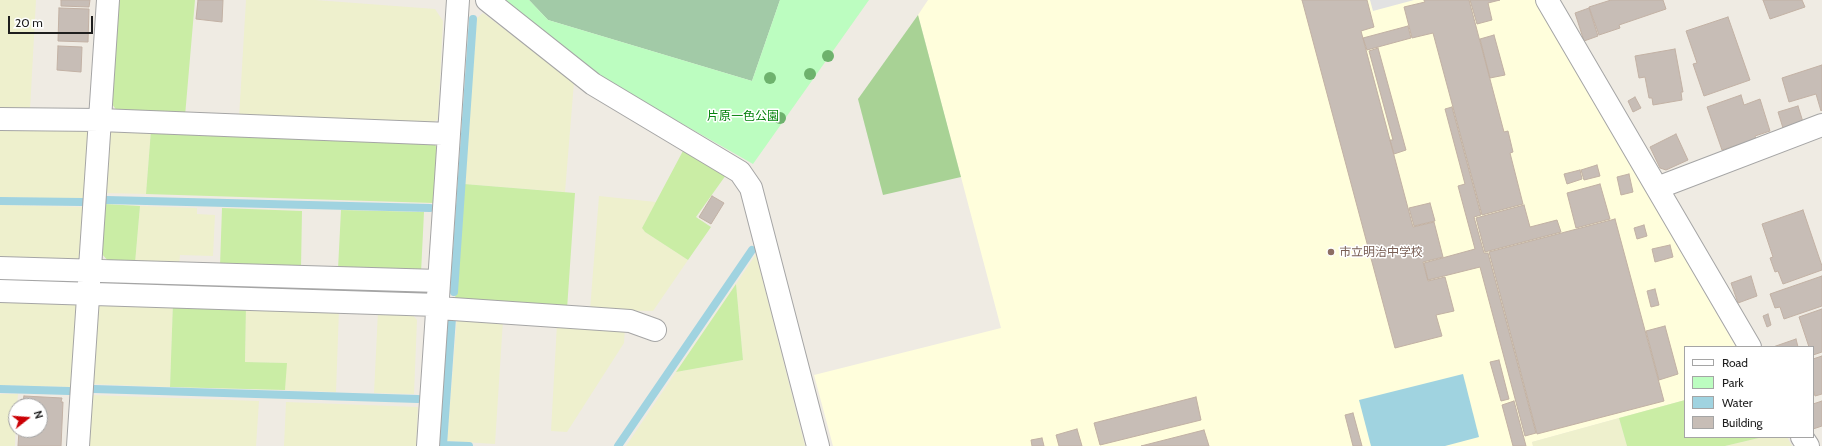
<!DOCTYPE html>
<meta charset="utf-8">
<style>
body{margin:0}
#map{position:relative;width:1822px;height:446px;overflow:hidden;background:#efebe3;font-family:Cabin,sans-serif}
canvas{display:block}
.legend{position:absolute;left:1684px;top:346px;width:130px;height:92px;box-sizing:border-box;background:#fff;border:1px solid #a5a5a5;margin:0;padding:5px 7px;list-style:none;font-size:12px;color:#1e1e1e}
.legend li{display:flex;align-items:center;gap:8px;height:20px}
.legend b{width:20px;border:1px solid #a5a5a5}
.north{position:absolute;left:8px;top:398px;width:40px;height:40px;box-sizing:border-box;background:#fff;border:1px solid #a5a5a5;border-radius:50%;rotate:73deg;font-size:11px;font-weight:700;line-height:16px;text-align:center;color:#1e1e1e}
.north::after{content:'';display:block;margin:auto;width:14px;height:18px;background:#cb0005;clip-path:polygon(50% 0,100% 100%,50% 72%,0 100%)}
.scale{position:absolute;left:8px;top:16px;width:85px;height:18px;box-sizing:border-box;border:2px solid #1e1e1e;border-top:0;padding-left:5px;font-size:12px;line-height:14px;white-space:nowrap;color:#1e1e1e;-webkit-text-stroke:3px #fff;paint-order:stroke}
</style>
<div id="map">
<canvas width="1822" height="446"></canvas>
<ul class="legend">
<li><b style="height:5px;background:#fff"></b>Road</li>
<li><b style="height:11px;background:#bcfdc0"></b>Park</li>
<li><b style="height:11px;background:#a0d3e0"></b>Water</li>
<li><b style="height:11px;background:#c7bdb6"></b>Building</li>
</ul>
<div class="north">N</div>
<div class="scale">20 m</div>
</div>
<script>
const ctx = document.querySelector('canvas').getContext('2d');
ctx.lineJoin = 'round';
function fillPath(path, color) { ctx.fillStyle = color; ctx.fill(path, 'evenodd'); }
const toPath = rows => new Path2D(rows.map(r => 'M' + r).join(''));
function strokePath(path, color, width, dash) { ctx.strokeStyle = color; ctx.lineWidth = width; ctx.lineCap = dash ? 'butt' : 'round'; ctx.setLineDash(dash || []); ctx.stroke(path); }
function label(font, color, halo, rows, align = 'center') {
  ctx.font = font + ' Cabin,"Noto Sans JP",sans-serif'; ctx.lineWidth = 3; ctx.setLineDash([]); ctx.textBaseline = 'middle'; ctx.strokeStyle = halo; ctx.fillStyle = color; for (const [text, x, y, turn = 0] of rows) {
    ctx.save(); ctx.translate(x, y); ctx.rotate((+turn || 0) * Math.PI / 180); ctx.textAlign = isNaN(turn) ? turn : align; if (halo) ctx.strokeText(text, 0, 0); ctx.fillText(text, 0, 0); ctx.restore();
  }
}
const education = toPath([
 [928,0,1535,0,1736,347,1685,347,1685,400,1532,442,1533,446,833,446,814,375,1001,328,918,15]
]);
const farmland = toPath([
 [0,0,36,0,30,110,0,109],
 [246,0,315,0,435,9,443,21,438,119,430,125,239,118],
 [483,13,574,82,565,192,464,184,477,18],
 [0,128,86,129,91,136,85,199,0,197],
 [115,129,151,130,146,194,104,193,108,135],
 [599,196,656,202,642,228,645,232,688,260,653,311,590,310],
 [0,205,85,207,80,260,0,262],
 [140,206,197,208,197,214,215,215,213,256,180,255,179,265,135,263],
 [756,254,805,446,626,446,676,372,743,360,736,284],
 [0,299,77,301,71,387,0,385],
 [106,299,173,302,170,387,92,384,97,307],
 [246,305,339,309,336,392,285,390,286,363,245,362],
 [378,311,410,312,417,320,414,394,374,393],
 [457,317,503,320,495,444,447,441],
 [557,324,625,327,624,343,567,432,551,431],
 [0,394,18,394,17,406,16,406,15,446,0,446],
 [91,395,259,401,256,446,88,446],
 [286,402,418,407,416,446,284,446],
 [1619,418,1627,446,1533,446,1532,442],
 [1763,437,1787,437,1792,446,1725,446]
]);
const grass = toPath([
 [118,0,195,0,185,116,120,115,112,104],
 [151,130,431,139,439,151,434,203,146,194],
 [684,149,726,175,696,217,711,227,688,260,645,232,642,228],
 [464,184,575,193,567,309,455,301],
 [105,204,140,206,135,263,110,263,101,253],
 [222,208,302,211,301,268,220,266],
 [341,210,424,212,421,273,338,269],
 [736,284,743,360,676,372],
 [173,302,246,305,245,362,287,363,285,390,170,387],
 [1685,400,1685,437,1763,437,1725,446,1627,446,1619,418]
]);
const forest = toPath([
 [918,15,961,177,883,195,858,99]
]);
const cemetery = toPath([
 [529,0,780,0,752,81,548,20]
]);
const park = toPath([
 [502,0,529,0,548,20,752,81,780,0,869,0,753,164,600,77]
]);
const parking = toPath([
 [1370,0,1414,0,1373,11]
]);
const water = toPath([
 [1463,374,1479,437,1445,446,1371,446,1359,400]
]);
const stream = toPath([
 [106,200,430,208],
 [0,201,82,202],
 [24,281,71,282],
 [111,283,379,290],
 [454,292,473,19],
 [452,318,443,445,469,446],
 [0,389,69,391],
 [94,389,418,399],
 [618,446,752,250]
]);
const building = toPath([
 [61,0,90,0,89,7,61,6,61,0],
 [198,0,223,0,222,22,196,19,198,0],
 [1302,0,1367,0,1374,27,1361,31,1413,227,1434,222,1443,257,1423,262,1428,281,1445,277,1454,311,1436,315,1442,336,1395,348,1302,0],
 [1424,0,1469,0,1504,132,1508,131,1513,152,1510,153,1523,204,1482,215,1433,33,1412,38,1404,7,1425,2,1424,0],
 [1470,0,1500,0,1488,3,1492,20,1477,24,1470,0],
 [1611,0,1663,0,1666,9,1619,25,1620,28,1599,35,1589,7,1611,0],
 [1763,0,1802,0,1805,7,1770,19,1763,0],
 [59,8,89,9,88,42,58,41,59,8],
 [1589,8,1598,36,1584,41,1575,13,1589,8],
 [1728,17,1750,80,1704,96,1693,64,1697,63,1686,31,1728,17],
 [1408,26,1411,38,1367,50,1363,38,1408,26],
 [1494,35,1505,75,1490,78,1480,39,1494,35],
 [58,46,82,47,81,72,57,70,58,46],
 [1378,48,1406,150,1394,154,1390,140,1393,140,1369,51,1378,48],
 [1675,49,1683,92,1681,92,1682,100,1653,105,1652,98,1649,98,1645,77,1639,78,1635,56,1675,49],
 [1822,65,1822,110,1821,111,1816,94,1789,102,1782,78,1822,65],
 [1741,95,1744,105,1760,99,1770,131,1755,136,1756,139,1722,150,1707,107,1741,95],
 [1635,97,1641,108,1633,112,1628,101,1635,97],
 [1798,106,1803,122,1783,128,1778,112,1798,106],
 [1452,107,1481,215,1474,217,1484,253,1488,253,1536,433,1525,436,1480,267,1428,280,1424,263,1475,249,1458,186,1465,184,1445,109,1452,107],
 [1676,134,1688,160,1666,170,1660,168,1650,147,1676,134],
 [1597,165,1600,176,1584,180,1581,170,1597,165],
 [1580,170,1582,179,1567,184,1564,174,1580,170],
 [1629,174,1633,192,1621,195,1617,177,1629,174],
 [1600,184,1610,219,1576,228,1567,193,1600,184],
 [712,196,724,203,711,224,699,217,712,196],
 [1430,203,1435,221,1414,226,1409,208,1430,203],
 [1524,205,1530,227,1557,220,1561,232,1485,252,1476,218,1524,205],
 [1803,210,1822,266,1822,270,1783,284,1778,271,1775,272,1770,258,1773,257,1762,224,1803,210],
 [1615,219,1664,401,1537,434,1489,252,1615,219],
 [1644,225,1647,236,1637,239,1634,228,1644,225],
 [1670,245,1673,257,1655,262,1652,249,1670,245],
 [1751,276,1757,296,1738,303,1731,283,1751,276],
 [1822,276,1822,306,1784,319,1780,307,1775,308,1770,294,1822,276],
 [1655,289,1659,305,1651,307,1647,291,1655,289],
 [1822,309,1822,352,1813,355,1813,347,1809,347,1799,317,1822,309],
 [1768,314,1771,325,1767,327,1763,316,1768,314],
 [1665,326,1678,374,1659,380,1646,331,1665,326],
 [1796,339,1798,347,1773,347,1796,339],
 [1822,356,1822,394,1815,396,1813,389,1813,359,1822,356],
 [1499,360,1509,399,1501,401,1490,362,1499,360],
 [24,396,62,398,61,402,63,402,61,446,18,446,19,430,40,430,40,406,20,406,21,399,23,400,24,396],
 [1196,397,1201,420,1100,445,1094,423,1196,397],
 [1514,401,1526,446,1513,446,1502,405,1514,401],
 [1822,401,1822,426,1813,429,1813,404,1822,401],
 [1353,413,1362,446,1353,446,1345,415,1353,413],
 [1077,429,1082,446,1059,446,1056,435,1077,429],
 [1204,430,1209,446,1141,446,1204,430],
 [1042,438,1044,446,1032,446,1031,440,1042,438]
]);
const street = toPath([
 [487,0,593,84,740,172,751,188,818,446],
 [1547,0,1750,347],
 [0,119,100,120,449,134],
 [1657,188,1822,125],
 [0,268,439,281],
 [0,291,438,305],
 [438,308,630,321,655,330],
 [1802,437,1808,446],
 [78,446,108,0],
 [428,446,458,0]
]);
const trees = [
 [828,56],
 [810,74],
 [770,78],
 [780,118]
];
const markers = [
 [1331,252,4,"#8d6e63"]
];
const parkNames = [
 ["片原一色公園",743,116]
];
const educationNames = [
 ["市立明治中学校",1339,252]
];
fillPath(education, '#fffedc');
fillPath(farmland, '#eef0cd');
fillPath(grass, '#caeda5');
fillPath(forest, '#a8d295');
fillPath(cemetery, '#a2caa7');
fillPath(park, '#bcfdc0');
fillPath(parking, '#e2e2e2');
fillPath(water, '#a0d3e0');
strokePath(stream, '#a0d3e0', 8);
fillPath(building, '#c7bdb6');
strokePath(building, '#c2b1a4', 1);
strokePath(street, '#a5a5a5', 24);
strokePath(street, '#fff', 22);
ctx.fillStyle = '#6eb26d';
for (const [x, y] of trees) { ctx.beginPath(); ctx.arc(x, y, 6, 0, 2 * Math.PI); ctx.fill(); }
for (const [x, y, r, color] of markers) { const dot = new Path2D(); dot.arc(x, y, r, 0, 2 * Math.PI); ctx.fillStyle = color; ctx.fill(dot); strokePath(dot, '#fff', 1.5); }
label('12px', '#04830c', '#fff', parkNames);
label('12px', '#785e54', '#fff', educationNames, 'left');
</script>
